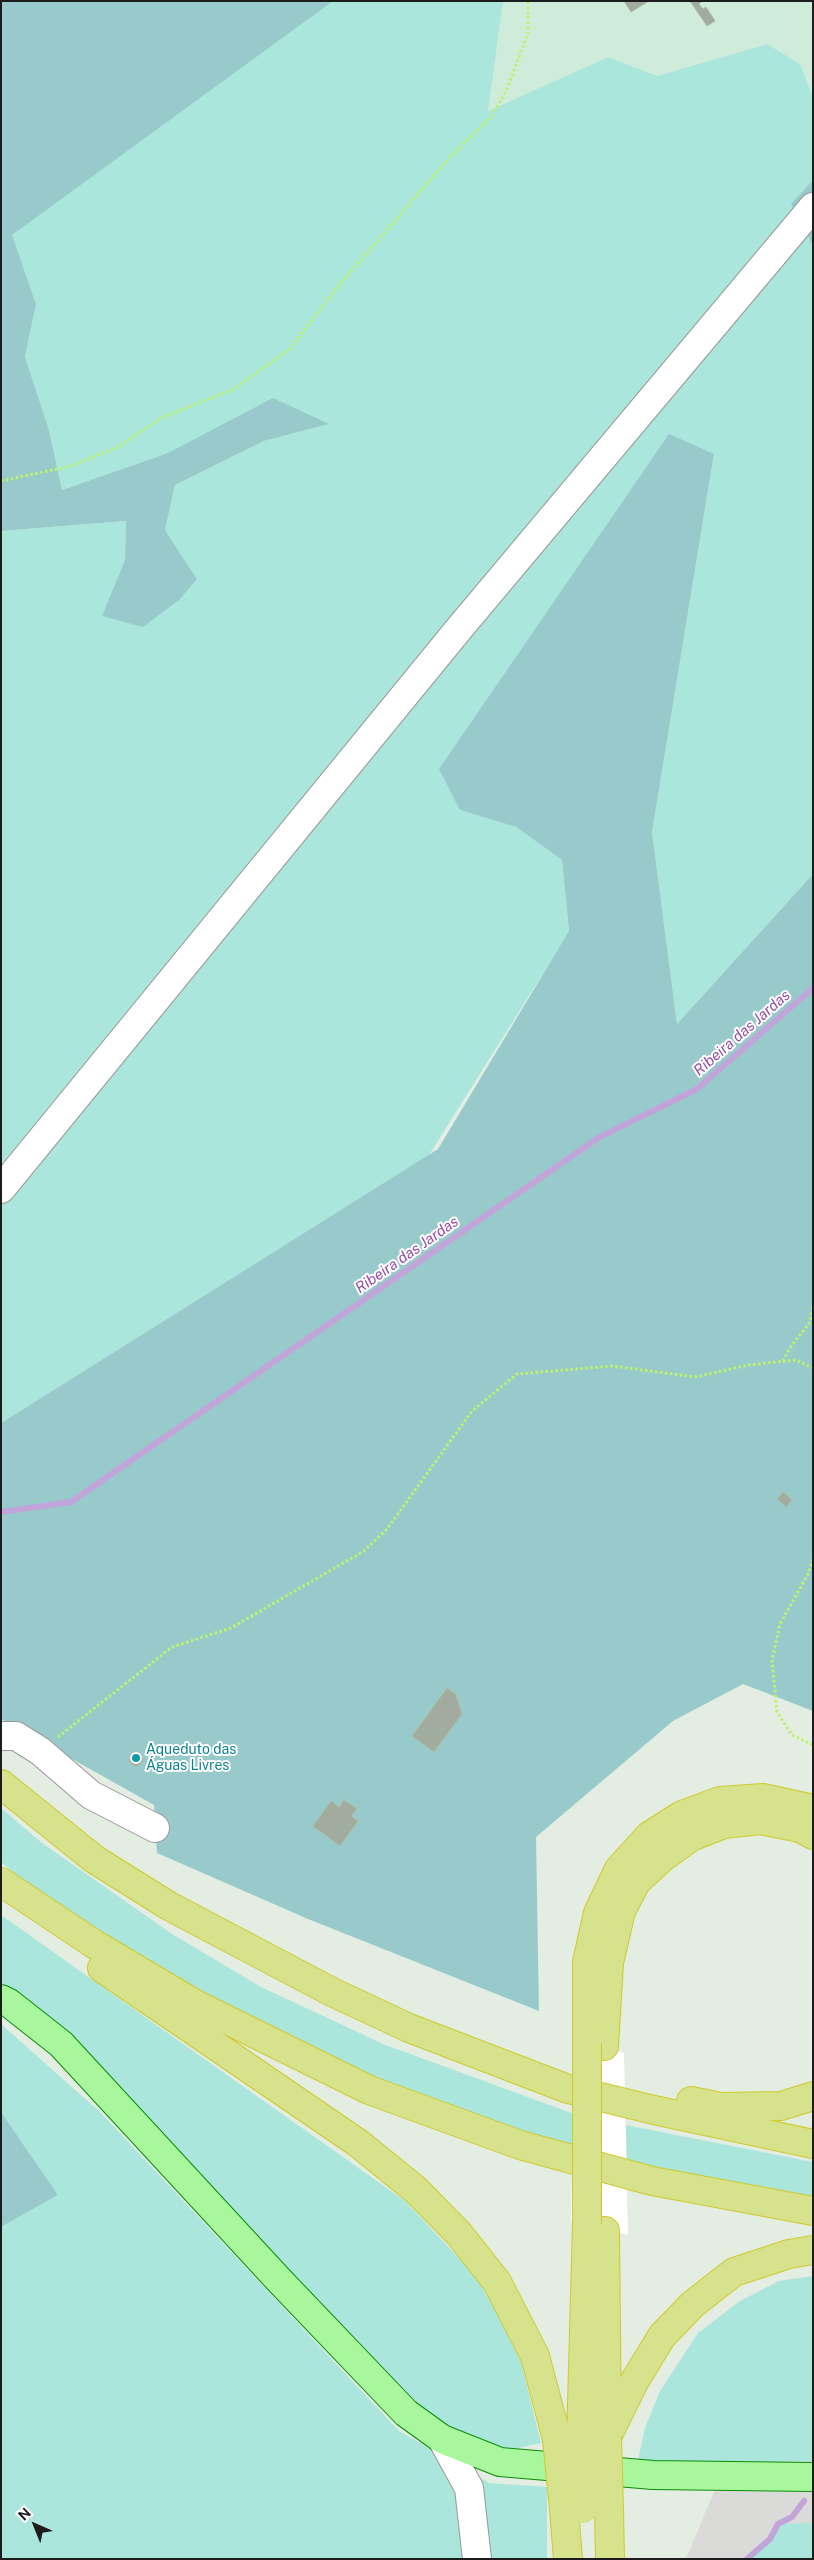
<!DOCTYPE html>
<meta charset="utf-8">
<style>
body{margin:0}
#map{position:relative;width:814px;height:2560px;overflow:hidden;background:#e3ede2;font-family:"Public Sans",sans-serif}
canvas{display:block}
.frame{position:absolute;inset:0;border:2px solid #1c1c1c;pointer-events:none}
.north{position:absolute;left:10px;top:2500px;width:50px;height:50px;-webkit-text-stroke:4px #fff;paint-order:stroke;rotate:316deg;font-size:14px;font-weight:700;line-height:20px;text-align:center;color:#1c1c1c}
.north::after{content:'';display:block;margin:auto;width:18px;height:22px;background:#1c1c1c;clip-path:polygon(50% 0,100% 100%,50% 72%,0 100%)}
</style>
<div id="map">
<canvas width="814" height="2560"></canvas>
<div class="frame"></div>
<div class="north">N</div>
</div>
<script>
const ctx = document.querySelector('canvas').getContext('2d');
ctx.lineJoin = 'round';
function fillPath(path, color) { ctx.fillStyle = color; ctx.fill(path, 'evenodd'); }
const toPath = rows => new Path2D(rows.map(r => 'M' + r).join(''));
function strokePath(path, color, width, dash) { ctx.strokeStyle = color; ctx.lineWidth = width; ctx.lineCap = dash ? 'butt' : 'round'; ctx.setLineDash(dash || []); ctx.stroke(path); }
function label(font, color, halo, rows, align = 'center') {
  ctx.font = font + ' "Public Sans",sans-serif'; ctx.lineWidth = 4; ctx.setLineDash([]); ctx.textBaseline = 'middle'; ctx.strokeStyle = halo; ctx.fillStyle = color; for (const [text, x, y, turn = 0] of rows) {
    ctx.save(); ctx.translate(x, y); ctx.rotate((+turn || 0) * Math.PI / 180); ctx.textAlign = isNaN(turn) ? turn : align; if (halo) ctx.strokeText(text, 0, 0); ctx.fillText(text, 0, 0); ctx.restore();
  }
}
const residential = toPath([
 [813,2415,813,2559,686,2559,737,2437]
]);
const farmland = toPath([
 [503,1,813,1,813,97,800,64,766,44,656,76,608,57,487,111]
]);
const grass = toPath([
 [1,1,503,1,488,111,608,57,657,76,767,44,800,64,813,97,813,180,792,204,813,246,813,874,677,1024,652,832,714,455,460,810,516,827,562,860,569,932,429,1155,1,1423,1,531,126,521,125,560,103,616,197,579,165,530,175,485,264,441,328,424,168,453,62,490,49,430,25,357,36,304,12,236],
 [1,1808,42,1843,172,1934,261,1987,383,2044,574,2114,573,2151,400,2092,169,1980,34,1890,1,1862],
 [1,1915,405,2201,476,2276,518,2350,541,2443,510,2450,478,2439,438,2422,398,2387,1,1988],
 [1,2024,100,2112,399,2431,489,2483,547,2487,547,2559,1,2559,1,2227,58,2195,1,2112],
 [626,2125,813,2162,813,2202,627,2167],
 [813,2276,813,2461,637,2465,645,2428,660,2391,698,2333,740,2301,779,2281],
 [813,2523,813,2559,748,2559,770,2539,778,2524]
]);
const forest = toPath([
 [1,1,333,1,12,235,36,304,25,357,49,430,62,490,168,453,273,398,329,424,264,441,175,485,165,530,197,579,179,600,143,627,102,616,125,560,126,521,1,531],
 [813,180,813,246,791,204],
 [669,434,714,454,652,832,677,1024,813,874,813,1711,743,1684,673,1721,536,1837,539,2011,308,1919,157,1853,154,1805,1,1719,1,1423,438,1149,569,931,562,860,516,827,460,810,439,769],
 [1,2112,58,2195,1,2227]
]);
const pier = toPath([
 [574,2040,624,2053,628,2235,571,2221]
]);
const stream = toPath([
 [1,1512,71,1502,598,1138,697,1089,813,988],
 [747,2559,770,2539,778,2524,792,2517,804,2501]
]);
const building = toPath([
 [624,1,649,1,631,12,624,1],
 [690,1,702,1,699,4,703,9,706,7,715,21,707,26,690,1],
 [783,1492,792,1500,786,1507,777,1499,783,1492],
 [447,1688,456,1694,462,1714,434,1752,412,1736,447,1688],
 '129 1759a7 7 0 1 1 14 0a7 7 0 1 1-14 0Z',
 [344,1800,357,1809,351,1816,358,1821,340,1846,313,1826,331,1801,339,1807,344,1800]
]);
const path = toPath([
 [1,481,71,466,118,447,163,417,232,390,290,349,335,290,450,157,492,116,507,89,528,33,528,1],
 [783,1361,790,1348,810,1322,813,1306],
 [813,1559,808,1574,780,1624,772,1660,777,1712,792,1735,813,1745],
 [58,1737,172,1647,231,1628,364,1551,387,1529,472,1411,517,1374,612,1366,696,1377,748,1365,795,1360,813,1368]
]);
const minor = toPath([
 [1,1189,458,630,813,207],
 [1,1736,16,1736,40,1751,91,1795,155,1828],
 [442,2439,469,2488,477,2559]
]);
const major = toPath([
 [1,1999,9,2003,61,2044,278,2279,406,2413,442,2439,500,2462,653,2475,813,2477]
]);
const highway = toPath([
 [1,1784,94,1859,169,1906,332,1992,409,2028,568,2089,654,2110,813,2144],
 [1,1882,94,1944,195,2004,369,2090,520,2145,652,2181,813,2211],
 [102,1968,358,2143,416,2190,459,2234,497,2282,535,2356,557,2439],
 [587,2043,587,1962,598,1913,619,1869,649,1836,682,1815,720,1801,763,1798,813,1809],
 [604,2046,609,1963,621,1911,636,1882,663,1857,691,1837,724,1824,760,1820,800,1828,813,1835],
 [691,2101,721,2107,781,2106,813,2096],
 [605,2231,607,2433],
 [607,2437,634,2382,662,2336,693,2304,734,2272,789,2254,813,2250],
 [581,2441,587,2224],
 [564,2509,568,2559],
 [609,2511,610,2559]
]);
const highwayBridge = toPath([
 [587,2043,587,2224],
 [607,2437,609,2511],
 [557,2439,564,2509],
 [581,2441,583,2509]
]);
const markers = [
 [136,1758,5,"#0f9aa8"]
];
const cultureNames = [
 ["Aqueduto das",146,1750],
 ["Águas Livres",146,1766]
];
const waterNames = [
 ["Ribeira das Jardas",742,1033,-41],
 ["Ribeira das Jardas",407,1255,-35]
];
fillPath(residential, '#dadad9');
fillPath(farmland, '#ceecd9');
fillPath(grass, '#aae6db');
fillPath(forest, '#99cacb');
fillPath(pier, '#fff');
strokePath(stream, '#c1a4d9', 6);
fillPath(building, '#a1ac9e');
strokePath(building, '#acbea6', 1);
strokePath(minor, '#999', 30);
strokePath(major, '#0a8e07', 30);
strokePath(highway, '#cfca2b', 30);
strokePath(path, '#bcf36e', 3, [2.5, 2.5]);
strokePath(minor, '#fff', 28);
strokePath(major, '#a9f79d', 28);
strokePath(highway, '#d7e28d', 28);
strokePath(highwayBridge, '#cfca2b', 30, []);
strokePath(highwayBridge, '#d7e28d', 28);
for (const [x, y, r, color] of markers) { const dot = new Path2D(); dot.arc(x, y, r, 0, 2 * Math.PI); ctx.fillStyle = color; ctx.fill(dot); strokePath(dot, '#fff', 2); }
label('14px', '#0d838f', '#fff', cultureNames, 'left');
label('italic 15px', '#964ea7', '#fff', waterNames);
</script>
